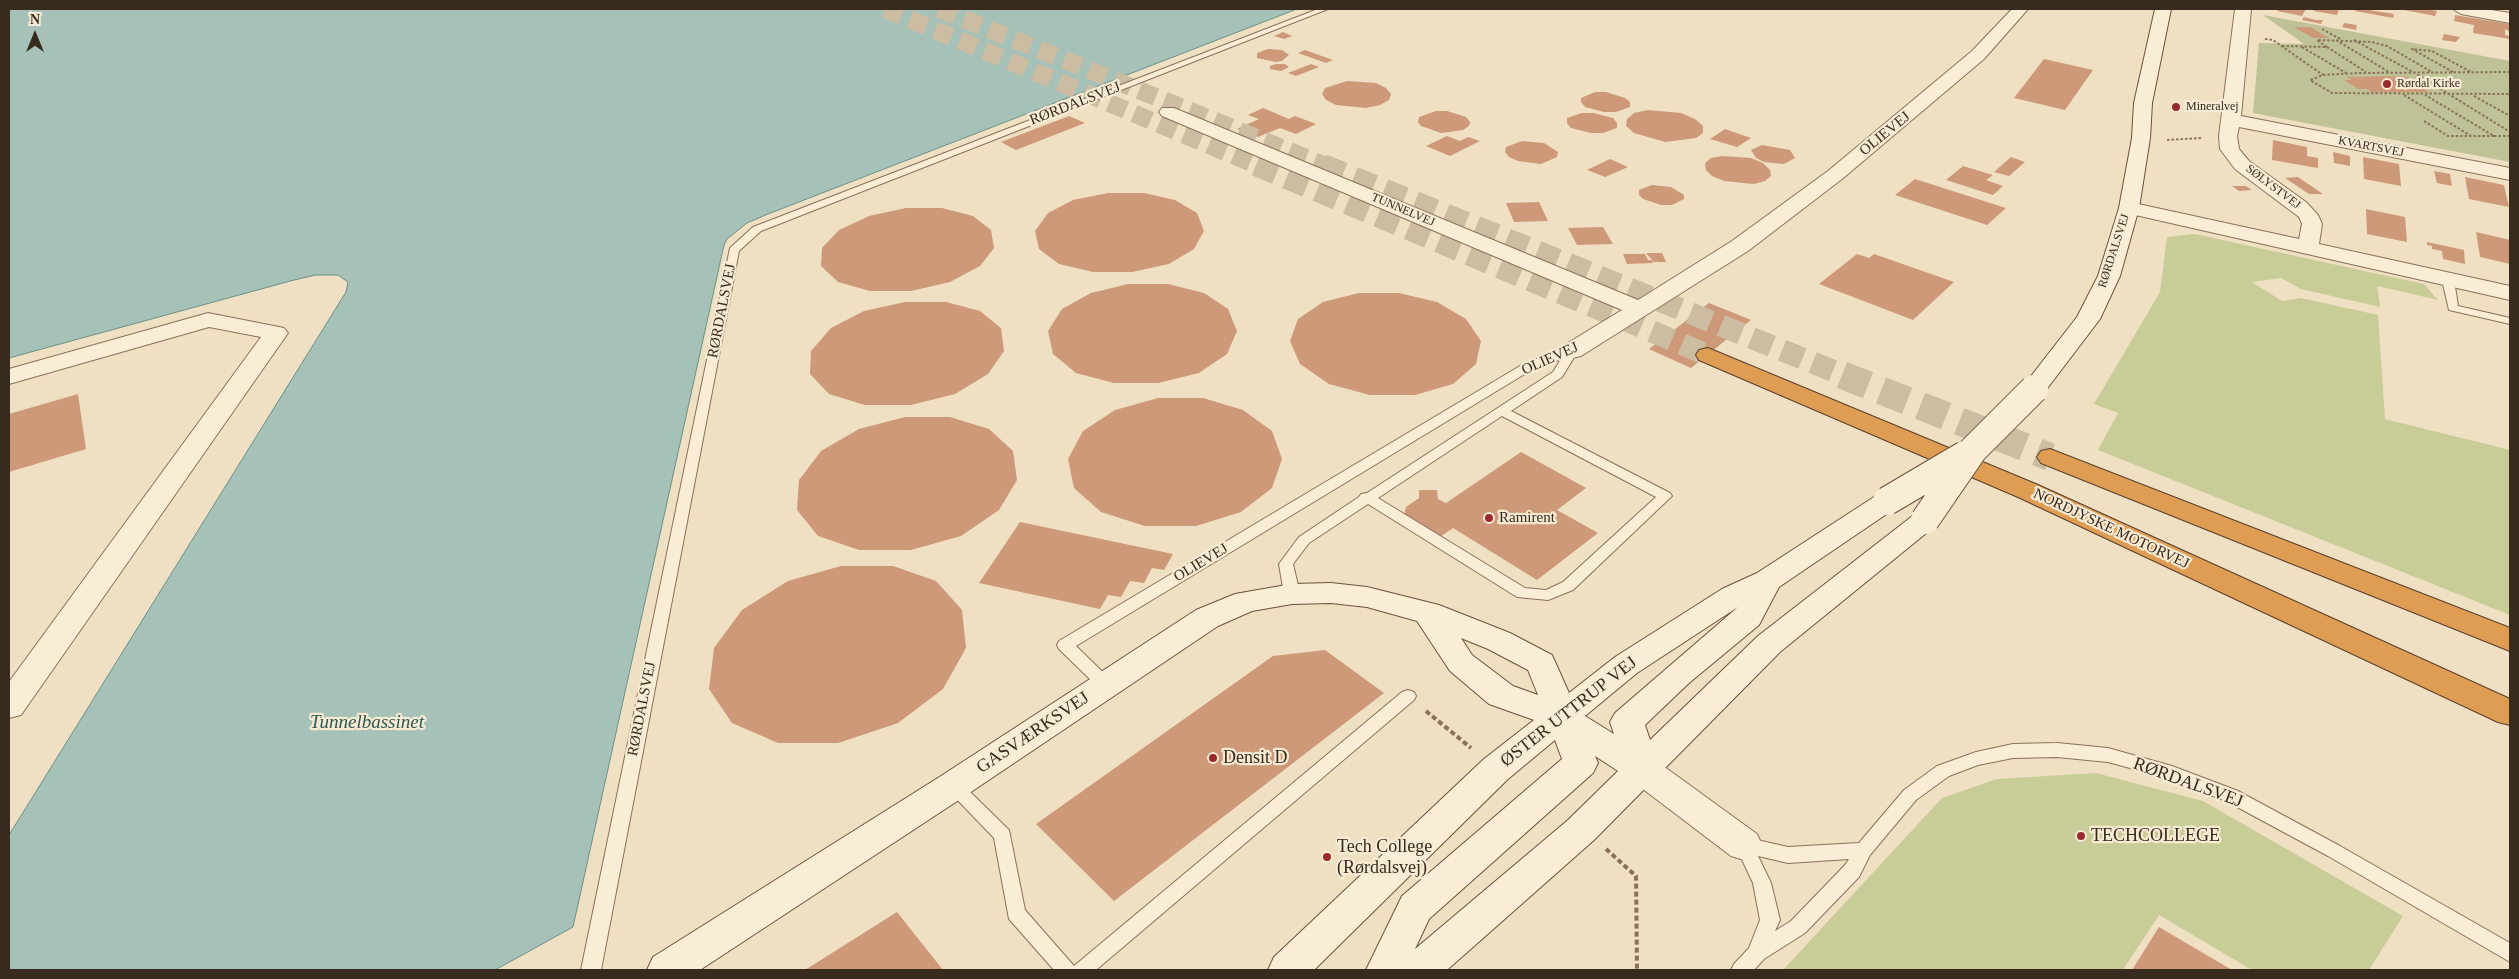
<!DOCTYPE html>
<meta charset="utf-8">
<style>
body{margin:0}
#map{position:relative;width:2519px;height:979px;overflow:hidden;background:#efe0c3;font-family:Georgia,serif}
canvas{display:block}
.frame{position:absolute;inset:0;border:10px solid #392a1e;pointer-events:none}
.north{position:absolute;left:10px;top:10px;width:50px;height:50px;-webkit-text-stroke:4px #f6ead3;paint-order:stroke;rotate:0deg;font-size:14px;font-weight:700;line-height:20px;text-align:center;color:#392a1e}
.north::after{content:'';display:block;margin:auto;width:18px;height:22px;background:#392a1e;clip-path:polygon(50% 0,100% 100%,50% 72%,0 100%)}
</style>
<div id="map">
<canvas width="2519" height="979"></canvas>
<div class="frame"></div>
<div class="north">N</div>
</div>
<script>
const ctx = document.querySelector('canvas').getContext('2d');
ctx.lineJoin = 'round';
function fillPath(path, color) { ctx.fillStyle = color; ctx.fill(path, 'evenodd'); }
const toPath = rows => new Path2D(rows.map(r => 'M' + r).join(''));
function strokePath(path, color, width, dash) { ctx.strokeStyle = color; ctx.lineWidth = width; ctx.lineCap = dash ? 'butt' : 'round'; ctx.setLineDash(dash || []); ctx.stroke(path); }
function label(font, color, halo, rows, align = 'center') {
  ctx.font = font + ' Georgia,serif'; ctx.lineWidth = 4.5; ctx.setLineDash([]); ctx.textBaseline = 'middle'; ctx.strokeStyle = halo; ctx.fillStyle = color; for (const [text, x, y, turn = 0] of rows) {
    ctx.save(); ctx.translate(x, y); ctx.rotate((+turn || 0) * Math.PI / 180); ctx.textAlign = isNaN(turn) ? turn : align; if (halo) ctx.strokeText(text, 0, 0); ctx.fillText(text, 0, 0); ctx.restore();
  }
}
const green = toPath([
 [2195,234,2424,284,2438,300,2377,286,2380,307,2301,289,2281,278,2252,282,2282,301,2301,298,2378,315,2385,419,2510,450,2510,615,2098,450,2118,413,2094,404,2160,292,2167,237],
 [2096,773,2203,801,2403,916,2369,970,2252,970,2159,915,2123,970,1783,970,1942,798,1997,779]
]);
const cemetery = toPath([
 [2263,15,2510,61,2510,162,2253,113,2259,43,2304,44]
]);
const water = toPath([
 [9,9,1297,9,768,214,747,223,727,239,724,245,573,927,495,970,9,970,9,835,346,292,348,282,338,275,316,275,294,280,9,358,9,9]
]);
const building = toPath([
 [2278,9,2306,9,2302,16,2277,11],
 [2315,9,2339,9,2337,15,2314,11],
 [2356,9,2363,9,2394,14,2393,18,2355,11],
 [2404,9,2425,9,2437,11,2435,16,2404,10],
 [2455,15,2509,24,2510,32,2505,29,2505,35,2510,36,2510,39,2473,33,2474,25,2454,21],
 [2304,17,2316,20,2323,20,2321,24,2302,20],
 [2344,23,2357,25,2356,30,2342,27],
 [2294,27,2310,27,2329,38,2313,38],
 [1283,32,1292,36,1284,39,1274,36],
 [2444,34,2460,37,2456,42,2442,40],
 [1268,49,1282,50,1289,55,1282,61,1276,62,1257,58,1257,53],
 [1305,50,1333,60,1326,63,1298,53],
 [2044,59,2093,70,2065,110,2014,98],
 [1276,64,1285,64,1289,67,1281,71,1270,69,1270,66],
 [1311,64,1319,67,1296,76,1288,73],
 [2403,76,2428,86,2425,89,2429,92,2371,92,2367,89,2358,89,2344,80,2352,80,2346,77],
 [1347,81,1376,83,1386,88,1391,94,1389,100,1380,105,1366,108,1336,105,1326,100,1322,94,1325,88],
 [1595,92,1606,92,1625,98,1630,102,1630,107,1616,112,1604,112,1585,107,1581,102,1581,98],
 [1263,108,1289,119,1295,116,1316,124,1296,134,1280,128,1258,137,1237,129,1259,119,1248,115],
 [1648,110,1681,113,1695,119,1703,126,1703,133,1696,138,1665,142,1634,133,1626,126,1627,119,1634,113],
 [1436,111,1447,111,1466,117,1470,122,1469,126,1463,130,1441,133,1421,126,1418,122,1419,117],
 [1582,113,1593,113,1613,118,1617,123,1617,128,1603,133,1591,133,1571,128,1567,123,1567,118],
 [1069,116,1085,123,1016,150,1001,142],
 [1725,129,1751,138,1737,147,1710,139],
 [1447,136,1460,141,1468,137,1480,141,1450,156,1426,146],
 [2273,140,2307,147,2307,156,2318,158,2318,168,2272,160],
 [1522,141,1544,143,1558,152,1557,157,1541,164,1518,161,1509,157,1505,152,1506,147],
 [1762,145,1790,150,1795,158,1784,164,1764,162,1756,158,1751,150],
 [2333,152,2350,156,2350,166,2334,163],
 [1722,156,1751,158,1763,163,1770,170,1771,176,1765,181,1754,184,1724,181,1712,176,1706,170,1705,163,1711,158],
 [2011,157,2025,162,2009,176,1994,172],
 [2363,157,2399,164,2401,186,2364,179],
 [1610,159,1628,167,1605,177,1587,170],
 [1963,166,1993,175,1986,180,2003,186,1993,195,1946,180],
 [2434,171,2450,174,2452,186,2437,183],
 [2298,177,2323,194,2309,194,2285,178],
 [2465,177,2504,185,2509,207,2469,199],
 [1915,179,2006,208,1987,225,1895,195],
 [1652,185,1671,187,1684,195,1684,199,1672,205,1661,205,1643,199,1639,195,1639,190],
 [2232,186,2246,186,2252,190,2239,191],
 [1108,193,1144,193,1175,200,1197,213,1204,231,1194,249,1169,264,1132,272,1093,272,1059,264,1039,249,1035,231,1048,213,1073,200],
 [1539,202,1548,221,1514,222,1506,203],
 [906,208,942,208,973,216,991,230,994,248,980,266,950,282,911,291,870,291,838,282,821,266,822,248,839,230,869,216],
 [2366,209,2405,217,2407,242,2367,234],
 [1603,227,1613,244,1577,245,1568,228],
 [2476,232,2510,240,2510,264,2480,257],
 [2427,242,2464,250,2465,264,2443,259,2442,251,2432,249,2432,246,2427,245],
 [1646,253,1662,253,1666,262,1654,262],
 [1623,254,1645,254,1648,260,1652,260,1653,263,1627,264],
 [1857,254,1869,258,1874,254,1954,282,1913,320,1819,284],
 [1128,284,1168,284,1204,293,1228,309,1237,331,1227,354,1199,373,1158,383,1114,383,1076,373,1053,354,1048,331,1062,309,1091,293],
 [1359,293,1399,293,1437,302,1466,319,1481,341,1476,364,1453,384,1415,395,1370,395,1329,384,1300,364,1290,341,1298,319,1323,302],
 [905,302,946,302,980,311,1001,328,1004,351,988,374,955,394,911,405,865,405,829,394,810,374,811,351,831,328,864,311],
 [1709,303,1751,320,1691,368,1649,349],
 [78,394,86,449,9,472,9,414],
 [1158,398,1203,398,1243,410,1272,431,1282,459,1272,488,1241,512,1196,526,1145,526,1101,512,1074,488,1068,459,1083,431,1115,410],
 [905,417,950,417,989,429,1013,451,1017,480,999,510,961,536,911,550,859,550,818,536,797,510,799,480,821,451,859,429],
 [1521,452,1586,488,1557,510,1598,533,1537,580,1453,528,1437,539,1404,515,1406,507,1419,498,1419,490,1437,490,1438,499,1446,503],
 [1020,522,1173,554,1164,570,1152,568,1144,583,1130,581,1121,597,1108,595,1100,609,979,583],
 [841,566,893,566,936,581,962,610,966,648,943,689,898,723,838,743,778,743,732,723,709,689,714,648,742,610,788,581],
 [1325,650,1384,693,1114,901,1036,824,1273,656],
 [897,912,943,970,805,970],
 [2159,927,2232,970,2132,970]
]);
const highwayTunnelFar2 = toPath([
 [885,9,1259,166],
 [939,9,1326,166]
]);
const highwayTunnelFar1 = toPath([
 [1256,165,1708,355],
 [1323,165,1846,376]
]);
const highwayTunnel = toPath([
 [1842,375,2050,457]
]);
const pathFar1 = toPath([
 [2322,29,2340,39],
 [2265,39,2273,40,2323,75],
 [2336,40,2389,72],
 [2354,40,2413,72,2510,132],
 [2282,46,2327,47,2317,40,2372,42,2387,46,2432,72],
 [2302,47,2346,73],
 [2327,47,2366,72],
 [2453,72,2412,49,2432,51,2471,72],
 [2510,72,2358,73,2323,75,2310,80,2332,93,2510,94],
 [2404,95,2471,136,2494,136,2425,95],
 [2474,96,2510,116],
 [2424,121,2448,136,2471,136],
 [2494,136,2510,136],
 [2167,140,2203,138]
]);
const path = toPath([
 [1426,711,1471,748],
 [1606,849,1636,876,1637,970]
]);
const lane = toPath([
 [1318,9,1328,9,761,231,739,251,601,970,581,970,730,248,753,227,1318,9],
 [2448,277,2454,280,2458,306,2510,318,2510,324,2449,310,2442,280,2448,277],
 [1572,347,1578,351,1562,377,1511,411,1670,493,1672,496,1573,590,1548,600,1517,597,1368,504,1309,543,1293,564,1300,594,1297,598,1287,598,1284,594,1279,564,1299,537,1359,497,1361,494,1367,493,1553,372,1561,359,1533,369,1076,646,1111,680,1113,684,1111,688,1105,690,1099,688,1059,649,1057,645,1059,641,1525,363,1572,347],
 [1502,416,1656,497,1563,582,1546,590,1525,588,1378,498,1502,416],
 [1408,690,1414,692,1416,696,1414,700,1096,970,1054,970,1009,919,994,838,944,786,947,781,953,779,959,781,1009,830,1025,910,1074,966,1402,692,1408,690],
 [2057,743,2108,748,2172,766,2238,791,2340,846,2510,943,2510,962,2328,856,2226,801,2163,777,2108,762,2057,757,2013,758,1978,765,1949,776,1916,800,1870,855,1859,877,1805,933,1764,959,1754,970,1731,970,1734,964,1749,948,1760,920,1753,883,1735,845,1738,840,1744,837,1788,847,1859,843,1904,790,1937,766,1976,752,2013,744,2057,743],
 [1758,856,1788,863,1849,859,1845,865,1791,921,1775,931,1780,920,1771,883,1758,856]
]);
const street = toPath([
 [2012,9,2028,9,1984,59,1842,179,1748,251,1581,356,1572,358,1563,356,1560,351,1563,346,1622,310,1162,116,1159,112,1162,108,1174,108,1638,300,1732,241,1828,171,1972,51,2012,9],
 [2235,9,2251,9,2241,116,2510,168,2510,180,2239,127,2237,136,2239,149,2249,161,2306,202,2318,215,2322,224,2319,244,2510,286,2510,300,2122,212,2119,208,2122,204,2129,202,2299,239,2302,224,2299,217,2235,169,2220,149,2219,136,2235,9],
 [2453,9,2485,9,2510,13,2510,23,2461,14,2453,9],
 [208,313,284,328,288,333,21,715,9,718,9,682,261,337,209,327,9,384,9,369,208,313],
 [1643,756,1655,760,1757,834,1762,845,1757,856,1744,860,1731,856,1631,780,1626,770,1631,760,1643,756]
]);
const secondary = toPath([
 [2155,9,2171,9,2152,103,2150,138,2139,208,2120,276,2100,319,2043,394,2034,397,2025,394,2021,389,2077,317,2098,276,2119,208,2132,138,2134,103,2155,9],
 [1887,492,1897,495,1901,501,1897,507,1779,587,1759,625,1689,683,1645,725,1650,740,1758,636,1915,514,1925,511,1935,514,1939,520,1935,526,1780,652,1594,840,1447,970,1366,970,1402,896,1562,759,1555,740,1508,779,1314,970,1268,970,1274,957,1484,759,1534,720,1489,704,1450,671,1417,621,1367,607,1331,603,1292,604,1252,611,1218,626,965,796,700,970,647,970,653,957,941,776,1196,610,1235,594,1292,584,1331,583,1367,587,1439,605,1510,633,1552,655,1569,693,1615,657,1722,589,1757,573,1877,495,1887,492],
 [1738,607,1615,713,1610,722,1614,734,1585,716,1637,673,1738,607],
 [1461,638,1488,649,1528,670,1538,695,1513,686,1472,655,1461,638],
 [1595,756,1618,771,1568,820,1415,949,1429,919,1593,773,1598,763,1595,756]
]);
const highway = toPath([
 [1708,348,2038,485,2510,699,2510,725,2498,722,2018,497,1699,360,1696,355,1699,350,1708,348],
 [2050,449,2510,628,2510,651,2041,463,2037,457,2041,451,2050,449]
]);
const secondaryBridge = toPath([
 [1887,501,1965,455],
 [1925,520,1973,450,2034,389]
]);
const markers = [
 [2387,84,5,"#99292e"],
 [2176,107,5,"#99292e"],
 [1489,518,5,"#99292e"],
 [1213,758,5,"#99292e"],
 [2081,836,5,"#99292e"],
 [1327,857,5,"#99292e"]
];
const farPoinames = [
 ["Rørdal Kirke",2397,84],
 ["Mineralvej",2186,107]
];
const farStreetnames = [
 ["KVARTSVEJ",2371,147,11],
 ["SØLYSTVEJ",2273,187,37],
 ["TUNNELVEJ",1403,210,23],
 ["RØRDALSVEJ",2114,251,-72]
];
const streetNames = [
 ["RØRDALSVEJ",1075,104,-21],
 ["OLIEVEJ",1885,134,-39],
 ["RØRDALSVEJ",722,311,-79],
 ["OLIEVEJ",1550,359,-24],
 ["NORDJYSKE MOTORVEJ",2111,529,25],
 ["OLIEVEJ",1201,563,-31],
 ["RØRDALSVEJ",642,709,-79]
];
const poiNames = [
 ["Ramirent",1499,518]
];
const nearStreetnames = [
 ["ØSTER UTTRUP VEJ",1569,712,-38],
 ["GASVÆRKSVEJ",1033,733,-34],
 ["RØRDALSVEJ",2188,783,20]
];
const nearPoinames = [
 ["Densit D",1223,758],
 ["TECHCOLLEGE",2091,836],
 ["Tech College",1337,847],
 ["(Rørdalsvej)",1337,868]
];
const nearWaternames = [
 ["Tunnelbassinet",367,723]
];
fillPath(green, '#c8cd97');
fillPath(cemetery, '#bec296');
fillPath(water, '#a5c1b8');
strokePath(water, '#6c9085', 1);
fillPath(building, '#cd9978');
strokePath(highwayTunnelFar2, '#cbbca2', 18, [18, 9]);
strokePath(highwayTunnelFar1, '#cbbca2', 22, [22, 11]);
strokePath(highwayTunnel, '#cbbca2', 28, [28, 14]);
strokePath(lane, '#89715a', 2);
strokePath(street, '#89715a', 2);
strokePath(secondary, '#6b523d', 2);
strokePath(highway, '#573f2e', 2);
strokePath(pathFar1, '#89715a', 2, [2.5, 2]);
strokePath(path, '#89715a', 4, [5, 3]);
fillPath(lane, '#f9edd6');
fillPath(street, '#f9edd6');
fillPath(secondary, '#f9edd6');
fillPath(highway, '#df9c53');
strokePath(secondaryBridge, '#6b523d', 30, []);
strokePath(secondaryBridge, '#f9edd6', 28);
for (const [x, y, r, color] of markers) { const dot = new Path2D(); dot.arc(x, y, r, 0, 2 * Math.PI); ctx.fillStyle = color; ctx.fill(dot); strokePath(dot, '#f6ead3', 2); }
label('12px', '#392a1e', '#f6ead3', farPoinames, 'left');
label('12px', '#392a1e', '#f6ead3', farStreetnames);
label('15px', '#392a1e', '#f6ead3', streetNames);
label('15px', '#392a1e', '#f6ead3', poiNames, 'left');
label('18px', '#392a1e', '#f6ead3', nearStreetnames);
label('18px', '#392a1e', '#f6ead3', nearPoinames, 'left');
label('italic 19px', '#2d5954', '#f6ead3', nearWaternames);
</script>
